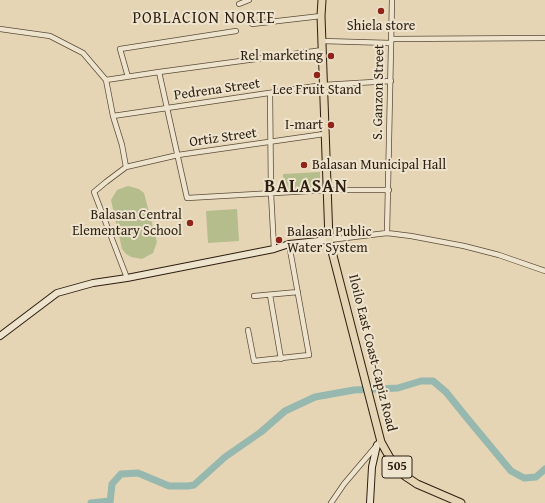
<!DOCTYPE html>
<html>
<head>
<meta charset="utf-8">
<style>
  body { margin:0 }
  canvas { display:block; background:#e5d5b4 }
</style>
</head>
<body>
<canvas width="545" height="503"></canvas>
<script>
const g = document.querySelector('canvas').getContext('2d');
g.lineJoin = 'round';
function fillPath(path, color) { g.fillStyle = color; g.fill(path, 'evenodd'); }
const shape = rows => new Path2D(rows.map(r => 'M' + r).join(''));
function trace(path, color, width, dash) { g.strokeStyle = color; g.lineWidth = width; g.lineCap = dash ? 'butt' : 'round'; g.setLineDash(dash || []); g.stroke(path); }
function write(font, color, halo, rows, align = 'center') {
  g.font = font + ' "Gentium Book Plus",serif'; g.lineWidth = 4; g.setLineDash([]); g.textBaseline = 'middle'; g.strokeStyle = halo; g.fillStyle = color; for (const [text, x, y, turn = 0] of rows) {
    g.save(); g.translate(x, y); g.rotate((+turn || 0) * Math.PI / 180); g.textAlign = isNaN(turn) ? turn : align; if (halo) g.strokeText(text, 0, 0); g.fillText(text, 0, 0); g.restore();
  }
}
fillPath(shape([
  [320,172,320,188,283,189,283,174],
  [128,186,139,189,144,193,157,242,153,253,142,259,131,257,126,254,122,249,111,200,117,190],
  [237,209,239,241,208,243,206,211]
]), '#b5bd8d');
trace(shape([
  [91,503,109,501],
  [110,503,112,484,121,474,138,473,169,486,188,486,194,485,225,457,261,432,285,411,315,397,354,390,398,388,421,381,433,381,446,392,467,418,511,471,524,478,536,477,545,469]
]), '#96b8af', 7);
const street = shape([
  [239,4,249,0],
  [252,24,321,16],
  [0,29,50,36,83,53,106,80,113,116,122,145,126,167],
  [392,39,545,38],
  [322,41,391,43],
  [159,72,187,198,327,190,389,190],
  [128,77,120,49,236,31],
  [106,80,159,72,323,50],
  [270,93,271,193,274,249],
  [113,116,323,85,391,81],
  [387,233,392,0],
  [329,240,387,233,411,236,464,246,499,255,545,271],
  [127,278,94,192,106,182,126,167,178,155,324,134],
  [270,295,281,359],
  [254,296,298,292],
  [248,330,254,361,309,355,289,244],
  [331,503,344,484,377,445]
]);
const secondary = shape([
  [0,336,57,293,93,283,127,278,274,249,289,244,329,240],
  [370,503,372,467,377,445,381,442]
]);
const primary = shape([
  [322,0,321,16,329,240,381,442,386,451,394,465,405,476,417,484,461,503]
]);
trace(street, '#5b4c39', 6);
trace(secondary, '#2d1e10', 8);
trace(primary, '#2d1e10', 9);
trace(street, '#eee4ce', 4.5);
trace(secondary, '#eee4ce', 6);
trace(primary, '#e5d5b4', 7);
for (const [x, y, r, color] of [
  [381,11,4,"#8f2418"],
  [331,56,4,"#8f2418"],
  [317,75,4,"#8f2418"],
  [331,125,4,"#8f2418"],
  [304,165,4,"#8f2418"],
  [190,223,4,"#8f2418"],
  [279,240,4,"#8f2418"]
]) { const dot = new Path2D(); dot.arc(x, y, r, 0, 2 * Math.PI); g.fillStyle = color; g.fill(dot); trace(dot, '#eee4ce', 1.5); }
for (const [x, y, w] of [
  [397,467,30]
]) { const box = new Path2D(); box.roundRect(x - w / 2, y - 11, w, 22, 3); g.fillStyle = '#eee4ce'; g.fill(box); trace(box, '#2d1e10', 1); }
write('bold 13px', '#2d1e10', null, [
  ["505",397,467]
]);
write('14px', '#2d1e10', '#eee4ce', [
  ["Shiela store",381,26,"center"],
  ["Rel marketing",323,56],
  ["Lee Fruit Stand",317,90,"center"],
  ["I-mart",323,125],
  ["Balasan Municipal Hall",312,165,"left"],
  ["Balasan Central",182,215],
  ["Elementary School",182,231],
  ["Balasan Public",287,232,"left"],
  ["Water System",287,248,"left"]
], 'right');
write('14px', '#2d1e10', '#eee4ce', [
  ["Pedrena Street",217,90,-8],
  ["S. Ganzon Street",379,92,-89],
  ["Ortiz Street",223,138,-8],
  ["Iloilo East Coast-Capiz Road",372,353,76]
]);
g.letterSpacing = '1px';
write('16px', '#2d1e10', '#eee4ce', [
  ["POBLACION NORTE",204,19]
]);
g.letterSpacing = '0px';
g.letterSpacing = '1px';
write('bold 18px', '#2d1e10', '#eee4ce', [
  ["BALASAN",306,187]
]);
g.letterSpacing = '0px';
</script>
</body>
</html>
